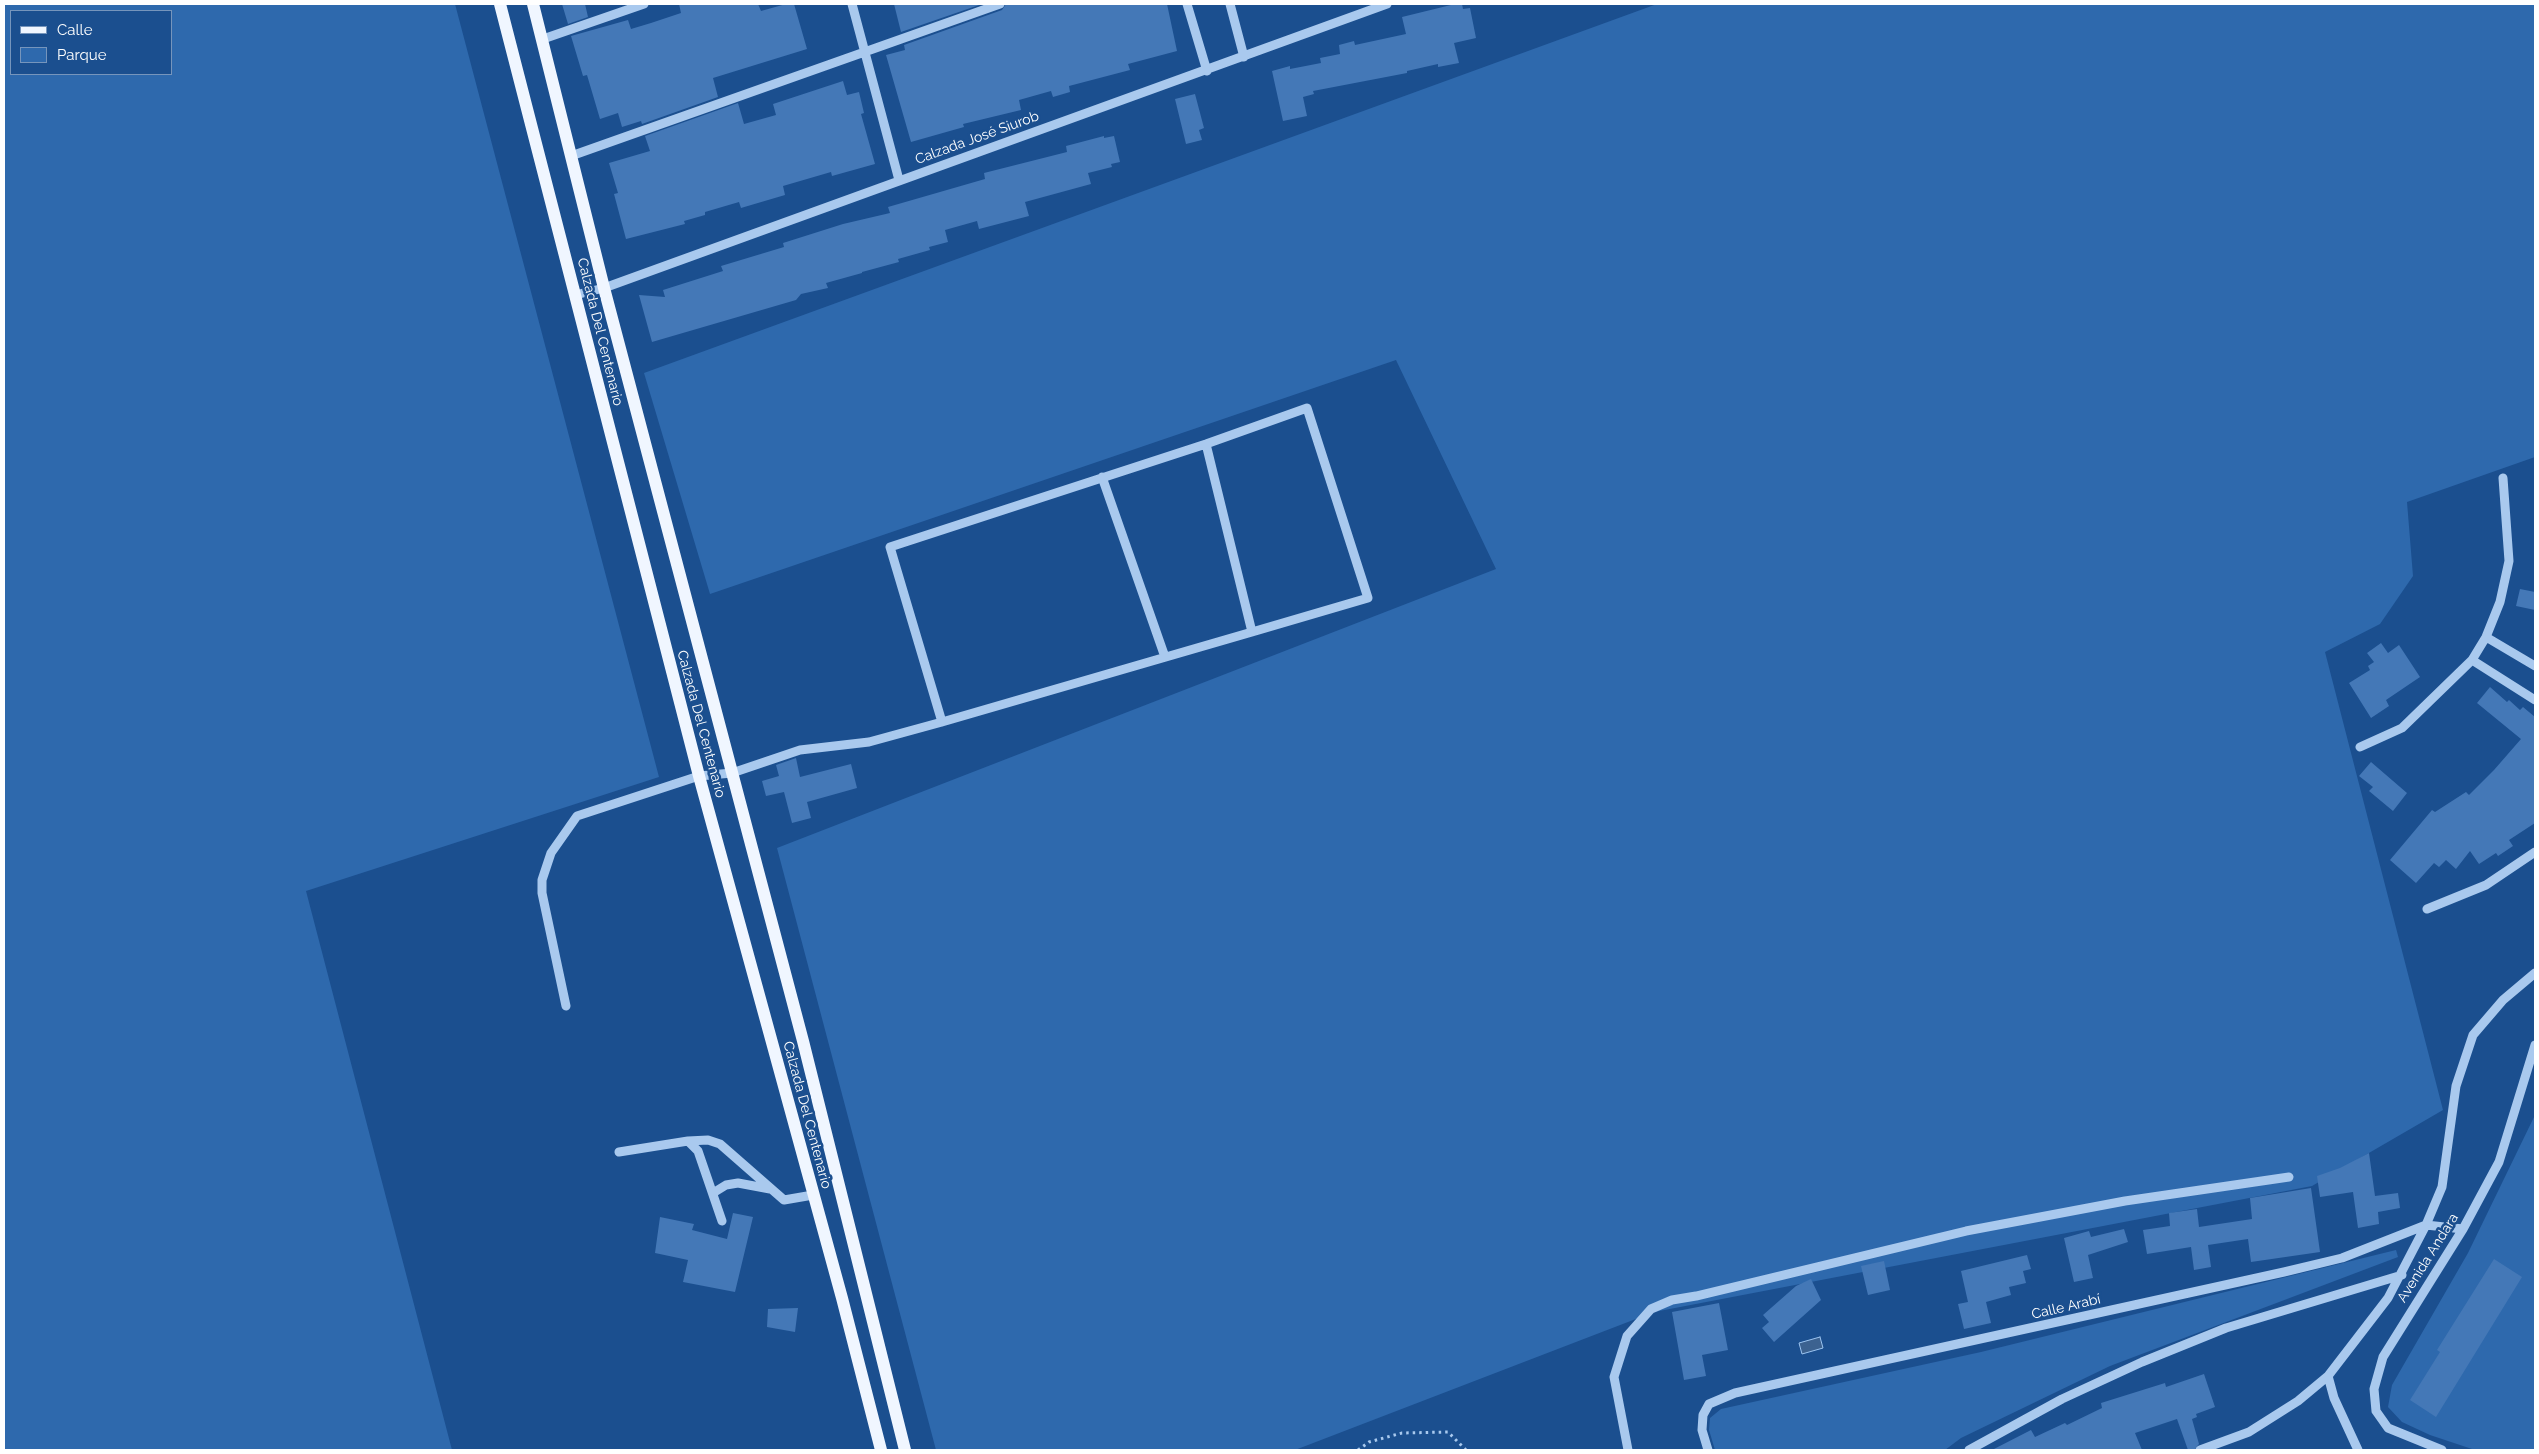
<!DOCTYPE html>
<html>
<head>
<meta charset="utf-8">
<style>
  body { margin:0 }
  #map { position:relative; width:2539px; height:1454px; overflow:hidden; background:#1b4f8f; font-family:Raleway,sans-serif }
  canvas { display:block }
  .frame { position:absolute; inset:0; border:5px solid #fff; pointer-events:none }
  .legend { position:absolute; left:10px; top:10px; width:162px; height:65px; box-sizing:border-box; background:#1b4f8f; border:1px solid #7695bc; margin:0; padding:6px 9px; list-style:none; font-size:15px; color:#fff }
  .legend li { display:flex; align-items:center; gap:10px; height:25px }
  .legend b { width:25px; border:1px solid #7695bc }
</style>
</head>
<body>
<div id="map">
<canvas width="2539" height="1454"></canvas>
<div class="frame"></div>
<ul class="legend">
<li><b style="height:6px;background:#f0f6ff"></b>Calle</li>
<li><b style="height:14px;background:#2e69ad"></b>Parque</li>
</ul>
</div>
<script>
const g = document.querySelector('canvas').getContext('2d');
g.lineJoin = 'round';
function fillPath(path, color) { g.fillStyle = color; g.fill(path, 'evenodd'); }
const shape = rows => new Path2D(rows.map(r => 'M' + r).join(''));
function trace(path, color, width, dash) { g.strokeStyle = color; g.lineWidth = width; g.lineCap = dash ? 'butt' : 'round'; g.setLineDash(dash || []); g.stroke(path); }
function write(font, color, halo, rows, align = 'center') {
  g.font = font + ' Raleway,sans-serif'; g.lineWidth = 5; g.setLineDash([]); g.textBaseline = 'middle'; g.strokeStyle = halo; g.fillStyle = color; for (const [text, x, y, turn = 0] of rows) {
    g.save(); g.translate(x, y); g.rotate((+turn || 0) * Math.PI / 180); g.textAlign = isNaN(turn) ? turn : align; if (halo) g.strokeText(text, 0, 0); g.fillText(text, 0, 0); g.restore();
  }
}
fillPath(shape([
  [4,4,455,4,659,777,306,891,452,1450,4,1450],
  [11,11,171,11,171,74,11,74],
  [1657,4,2535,4,2535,457,2407,502,2413,576,2380,624,2325,652,2443,1110,2312,1186,1654,1312,1295,1450,936,1450,777,848,1496,569,1396,360,710,594,644,373],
  [2535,1115,2535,1450,2475,1450,2430,1435,2402,1422,2388,1407,2392,1385,2468,1253],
  [2396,1250,2398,1257,2110,1366,1961,1438,1945,1450,1715,1450,1709,1430,1710,1418,1721,1409,1981,1352]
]), '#2e69ad');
const water = shape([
  [1820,1337,1823,1348,1802,1354,1799,1343,1820,1337]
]);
fillPath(water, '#3c6290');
trace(water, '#9cc4f0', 1);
fillPath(shape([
  [562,4,585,4,588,17,568,24],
  [679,4,758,4,761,11,786,4,794,4,807,49,713,78,718,97,642,124,641,121,622,127,618,113,600,119,587,75,583,76,571,36,628,20,631,29,651,23,681,13],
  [894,4,982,4,901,32],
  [1006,4,1167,4,1177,51,1128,64,1130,70,1069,86,1070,92,1053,97,1051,91,1019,100,1021,110,963,124,964,127,911,142,886,55,905,50,904,45,1002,10],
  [1455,4,1462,4,1463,9,1470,8,1476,38,1454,43,1459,63,1438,67,1438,64,1407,71,1407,73,1313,91,1314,94,1303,97,1307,116,1283,121,1272,71,1290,66,1290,69,1321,63,1320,58,1340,54,1339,45,1354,41,1355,45,1406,34,1402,17],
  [843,81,847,95,859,92,864,113,861,114,875,164,832,176,831,172,783,186,785,195,741,208,739,202,705,212,705,215,684,221,685,224,626,239,614,194,618,193,609,163,650,151,645,136,738,103,744,124,776,115,773,104],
  [1195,94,1204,128,1199,130,1202,140,1186,144,1175,99],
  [1104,136,1104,138,1114,136,1120,162,1111,164,1112,167,1088,173,1091,184,1025,202,1029,216,979,229,977,221,945,230,948,242,929,247,930,250,898,259,899,262,862,272,862,273,826,283,828,288,801,294,796,300,652,342,639,295,665,297,663,290,723,271,721,266,784,247,783,243,843,224,890,213,888,207,985,179,984,173,1067,152,1066,146],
  [2520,589,2535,592,2535,610,2516,606],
  [2381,643,2388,653,2399,645,2420,677,2386,700,2389,706,2371,718,2349,683,2370,670,2368,666,2374,662,2367,653],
  [2490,687,2507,702,2509,700,2520,710,2523,707,2535,717,2535,823,2509,840,2513,846,2498,856,2496,853,2479,864,2470,851,2456,869,2446,860,2439,867,2434,863,2416,883,2390,860,2432,810,2435,812,2466,792,2469,795,2494,770,2521,739,2477,703],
  [796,758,800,777,851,764,857,788,807,802,811,818,792,823,784,792,766,796,762,781,779,776,776,765],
  [2371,762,2407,793,2393,811,2369,791,2373,787,2359,776],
  [2369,1153,2375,1196,2398,1193,2400,1208,2378,1212,2379,1224,2358,1228,2353,1192,2320,1197,2317,1176,2340,1168],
  [2311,1188,2320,1252,2251,1262,2248,1239,2208,1245,2211,1267,2194,1270,2191,1247,2147,1254,2143,1230,2170,1226,2169,1213,2197,1209,2199,1227,2252,1219,2250,1198],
  [733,1213,753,1217,735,1292,683,1282,688,1260,655,1253,660,1217,694,1224,692,1230,727,1239],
  [2124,1229,2128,1242,2088,1255,2093,1278,2074,1282,2064,1238,2089,1231,2091,1237],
  [2027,1255,2031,1269,2023,1271,2026,1283,2009,1287,2011,1295,1986,1302,1991,1323,1964,1329,1958,1304,1968,1302,1961,1271],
  [2494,1259,2522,1277,2436,1417,2410,1400,2440,1352,2437,1350],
  [1884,1261,1890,1290,1868,1295,1861,1266],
  [1811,1279,1821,1300,1774,1342,1762,1328,1769,1322,1763,1315,1796,1286],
  [1719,1303,1728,1350,1702,1355,1706,1376,1684,1380,1672,1312],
  [798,1308,795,1332,767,1327,768,1309],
  [2204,1374,2215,1407,2196,1414,2197,1417,2192,1419,2199,1444,2194,1450,2188,1450,2177,1419,2135,1433,2142,1450,1992,1450,2031,1430,2035,1437,2065,1423,2067,1425,2102,1408,2101,1403,2165,1383,2166,1387]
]), '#4478b7');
trace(shape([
  [1358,1450,1369,1442,1402,1433,1448,1432,1466,1450]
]), '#a9c9ee', 3, [2.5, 4]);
trace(shape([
  [852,4,899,180],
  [1187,4,1207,71],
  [1230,4,1244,57],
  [543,39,644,4],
  [571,156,1000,4],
  [575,295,604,288,1387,4],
  [1206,444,1252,632],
  [1102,477,1165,657],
  [2486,637,2535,666],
  [2472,660,2535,700],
  [2360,747,2402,728,2472,660,2486,637,2500,602,2509,561,2503,478],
  [2427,909,2486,885,2535,852],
  [566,1006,542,893,542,880,551,853,577,816,699,776,732,773,800,750,869,742,942,722,1252,632,1368,598,1307,408,1206,444,890,547,942,722],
  [688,1141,708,1140,720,1144,784,1200,813,1195],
  [619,1152,688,1141,698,1151,722,1221],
  [713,1193,726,1185,738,1183,770,1189],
  [2328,1376,2334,1398,2358,1450],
  [1628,1450,1614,1377,1627,1336,1651,1309,1672,1300,1696,1296,1966,1231,2125,1201,2289,1177],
  [1708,1450,1702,1430,1703,1415,1709,1404,1735,1393,2284,1272,2342,1258,2426,1225,2463,1229],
  [1969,1450,2062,1399,2142,1362,2226,1328,2402,1275],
  [2200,1450,2249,1432,2298,1401,2328,1376,2388,1298,2426,1225,2442,1187,2456,1086,2473,1035,2503,1000,2535,973],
  [2442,1450,2388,1428,2376,1411,2374,1389,2383,1357,2463,1229,2499,1162,2535,1045]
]), '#a9c9ee', 9);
trace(shape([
  [500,4,699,776,842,1298,881,1450],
  [533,4,604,288,803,1041,905,1450]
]), '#f0f6ff', 12);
write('14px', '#fff', '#1b4f8f', [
  ["Calzada José Siurob",977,138,-20],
  ["Calzada Del Centenario",600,332,76],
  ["Calzada Del Centenario",701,724,75],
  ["Calzada Del Centenario",807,1115,75],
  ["Avenida Andara",2428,1258,-58],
  ["Calle Arabí",2066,1307,-13]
]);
</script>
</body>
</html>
